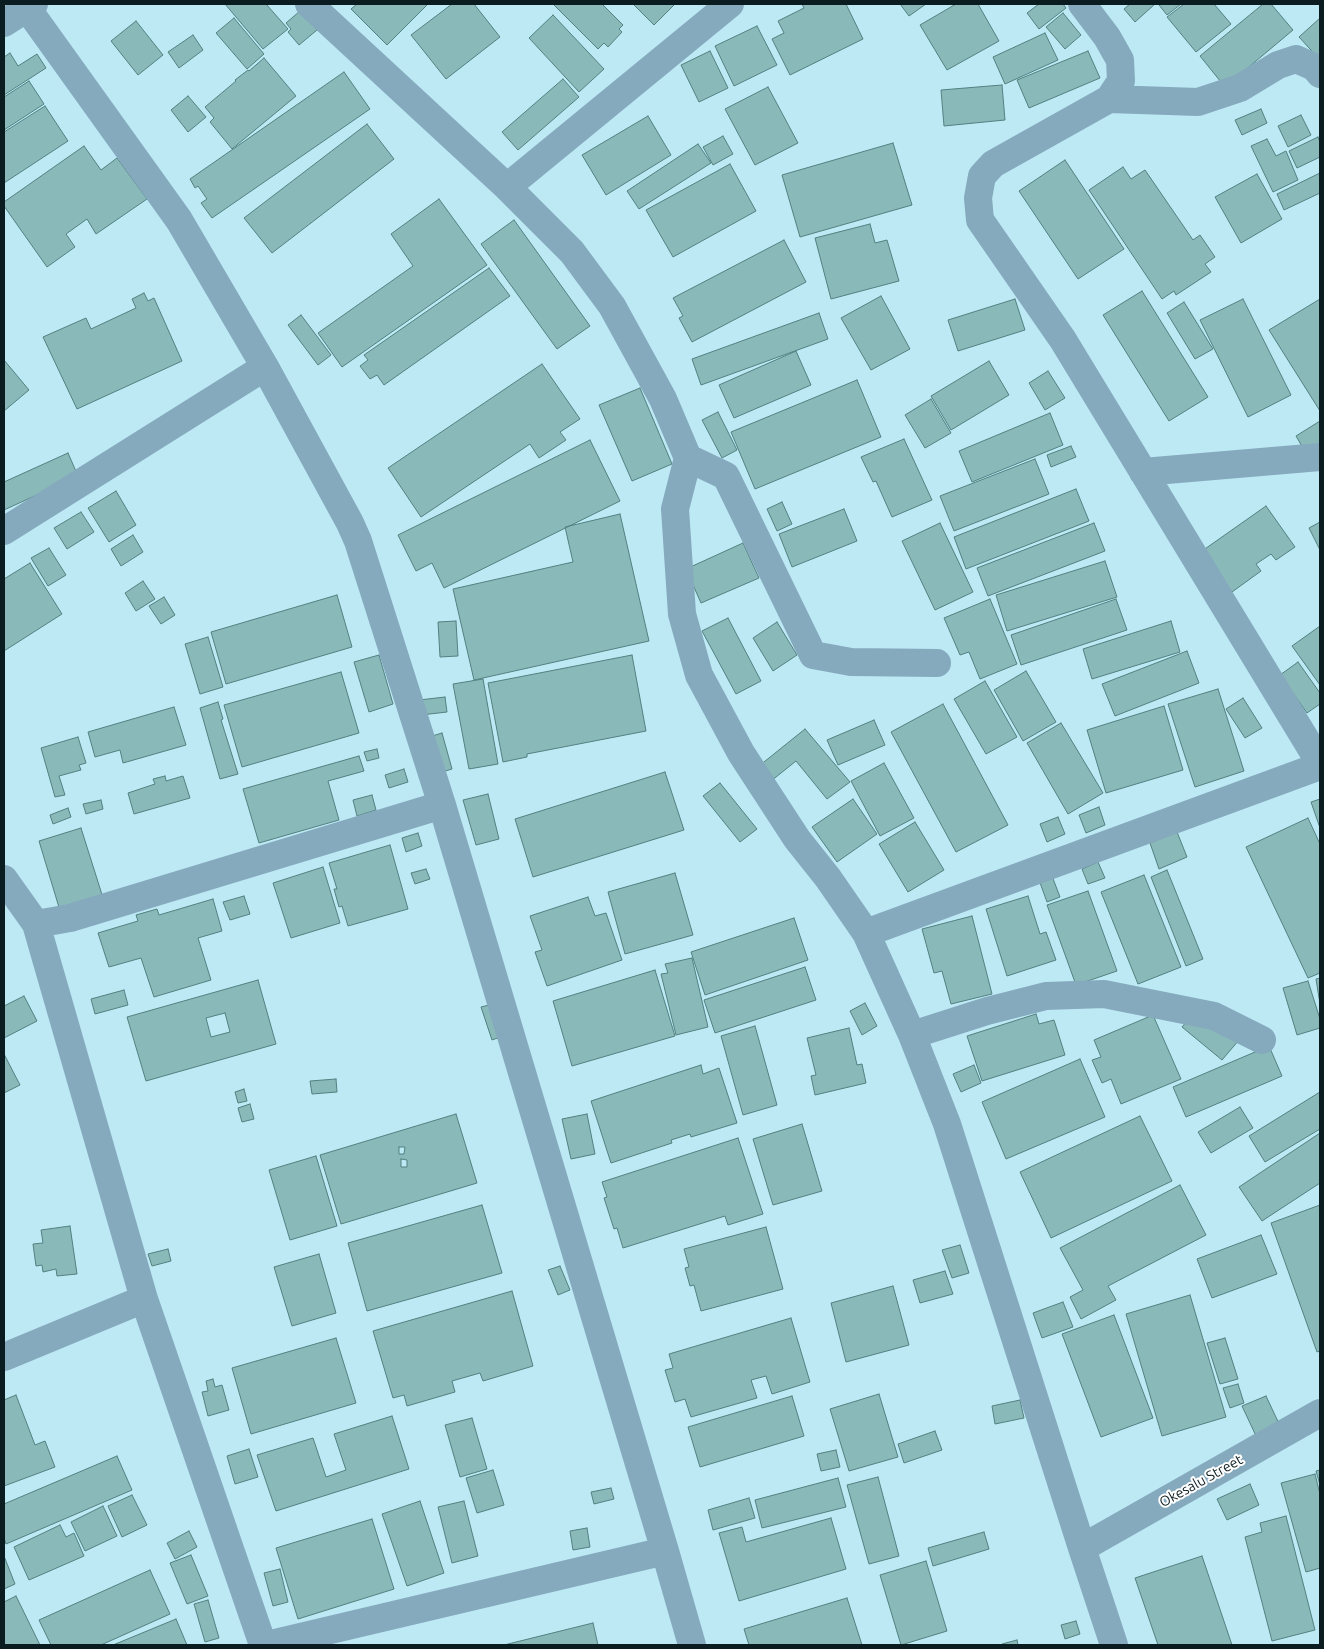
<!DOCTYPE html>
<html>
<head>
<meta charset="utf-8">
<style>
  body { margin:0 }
  #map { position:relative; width:1324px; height:1649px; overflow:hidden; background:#bce9f4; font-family:Ubuntu,sans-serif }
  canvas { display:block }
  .frame { position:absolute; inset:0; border:5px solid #0a1c20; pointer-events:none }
</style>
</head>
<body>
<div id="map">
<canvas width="1324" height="1649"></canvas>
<div class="frame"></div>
</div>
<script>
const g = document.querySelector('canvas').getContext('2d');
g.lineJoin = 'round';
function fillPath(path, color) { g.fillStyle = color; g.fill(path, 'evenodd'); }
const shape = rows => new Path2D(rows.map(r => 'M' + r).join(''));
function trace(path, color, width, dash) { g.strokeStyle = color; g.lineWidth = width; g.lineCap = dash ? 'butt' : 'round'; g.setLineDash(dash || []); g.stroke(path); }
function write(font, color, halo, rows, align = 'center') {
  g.font = font + ' Ubuntu,sans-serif'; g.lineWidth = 4; g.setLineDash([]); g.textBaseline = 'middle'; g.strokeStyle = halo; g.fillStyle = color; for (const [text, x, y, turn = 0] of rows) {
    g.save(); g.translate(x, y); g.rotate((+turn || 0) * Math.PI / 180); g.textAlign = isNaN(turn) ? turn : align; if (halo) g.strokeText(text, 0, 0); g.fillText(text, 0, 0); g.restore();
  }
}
const building = shape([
  [225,4,266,4,288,29,263,49,225,4],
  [357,4,428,4,387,45,351,9,357,4],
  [452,4,474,4,500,37,446,79,411,35,452,4],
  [553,4,602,4,623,25,619,29,622,32,608,47,604,43,598,49,553,4],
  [633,4,675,4,654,25,633,4],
  [802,4,846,4,863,39,790,75,772,39,784,33,778,21,804,8,802,4],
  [900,4,926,4,909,16,900,4],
  [956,4,978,4,999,41,947,70,920,25,956,4],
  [1039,4,1063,4,1066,8,1039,29,1027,13,1039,4],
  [1130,4,1155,4,1135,22,1124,9,1130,4],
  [1160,4,1181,4,1167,15,1159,5,1160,4],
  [1184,4,1214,4,1231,24,1196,52,1167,17,1184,4],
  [1263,4,1271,4,1293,30,1225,87,1200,56,1263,4],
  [300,11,317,30,299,45,288,32,291,29,286,23,300,11],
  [1063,13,1081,35,1065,49,1046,27,1063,13],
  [553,15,604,69,579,92,529,38,553,15],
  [234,18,264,54,247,69,216,33,234,18],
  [1320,18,1320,60,1299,37,1320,18],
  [136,21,163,55,138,75,111,41,136,21],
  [757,26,777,65,734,86,715,46,757,26],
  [1045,33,1058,60,1005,84,993,57,1045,33],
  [193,35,203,50,179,68,168,52,193,35],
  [710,51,728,88,699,102,681,65,710,51],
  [1088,51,1100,78,1029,108,1017,80,1088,51],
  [10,53,18,66,37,54,46,68,4,95,4,57,10,53],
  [264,58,296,96,232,149,210,122,214,118,205,107,236,81,235,80,248,70,249,71,264,58],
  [344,72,370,109,212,218,201,203,207,199,198,186,195,188,190,179,344,72],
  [563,79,579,97,518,150,502,132,563,79],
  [29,81,44,104,4,130,4,97,29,81],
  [1002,85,1005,120,944,126,941,90,1002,85],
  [768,87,798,143,755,165,725,109,768,87],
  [188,96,206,117,188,132,171,110,188,96],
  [45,106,68,141,4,183,4,132,45,106],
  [1261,109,1267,123,1242,135,1235,120,1261,109],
  [1301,115,1311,135,1288,147,1278,126,1301,115],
  [648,116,671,155,606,195,582,155,648,116],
  [367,124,394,159,272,253,244,218,367,124],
  [723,136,733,154,713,165,703,147,723,136],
  [1318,137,1320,142,1320,157,1297,168,1289,151,1318,137],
  [1267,139,1276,156,1286,151,1298,180,1273,192,1251,146,1267,139],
  [893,143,912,205,800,237,782,175,893,143],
  [698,144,711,163,639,209,627,191,698,144],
  [84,146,101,170,117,158,147,199,96,234,87,219,66,234,75,247,47,267,4,206,4,202,84,146],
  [1065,160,1124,249,1078,279,1019,191,1065,160],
  [730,164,756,211,673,257,646,210,730,164],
  [1123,167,1131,179,1145,170,1193,240,1200,235,1215,257,1205,264,1211,272,1176,295,1174,291,1162,299,1089,190,1123,167],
  [1320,173,1320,193,1284,210,1277,194,1320,173],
  [1257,174,1282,219,1241,243,1215,197,1257,174],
  [439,199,487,265,342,367,318,333,413,266,391,234,439,199],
  [514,220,590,326,557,349,481,244,514,220],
  [870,224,875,243,887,240,899,281,831,299,815,238,870,224],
  [784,240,806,282,692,342,679,318,683,316,673,298,784,240],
  [489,268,510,296,384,385,377,375,370,379,360,366,368,360,364,355,489,268],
  [1142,291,1208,397,1169,421,1103,315,1142,291],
  [144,293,148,301,154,298,182,361,77,409,43,337,86,318,91,329,136,308,132,299,144,293],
  [881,296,910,349,871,370,841,318,881,296],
  [1015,299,1025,330,958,351,948,320,1015,299],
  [1243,299,1291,395,1248,417,1200,320,1243,299],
  [1320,299,1320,411,1269,330,1320,299],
  [1184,302,1213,349,1195,359,1167,313,1184,302],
  [819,313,828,339,701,385,692,359,819,313],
  [301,315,331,355,318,365,288,325,301,315],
  [796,351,811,385,734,418,719,385,796,351],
  [4,360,29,390,4,411,4,360],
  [989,361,1009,395,951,430,931,396,989,361],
  [542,364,580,419,560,432,566,440,539,458,530,444,421,517,388,468,542,364],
  [1048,371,1065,398,1045,410,1029,383,1048,371],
  [857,380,881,437,755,489,731,432,857,380],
  [640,388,672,464,632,481,599,405,640,388],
  [931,399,951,433,925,448,905,415,931,399],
  [718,412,737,450,722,458,702,420,718,412],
  [1050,413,1063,445,972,482,959,451,1050,413],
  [1320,421,1320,447,1307,455,1296,436,1320,421],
  [904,439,932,500,892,517,876,481,873,482,861,457,904,439],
  [590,440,620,501,444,588,432,563,416,571,398,535,590,440],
  [1071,446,1076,457,1051,467,1047,455,1071,446],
  [68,453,78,476,4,510,4,482,68,453],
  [1035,459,1049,494,954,531,940,496,1035,459],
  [1076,489,1089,521,966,569,954,537,1076,489],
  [116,491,136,525,109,542,88,508,116,491],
  [782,502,792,524,777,531,767,509,782,502],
  [1266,506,1295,547,1276,560,1271,554,1256,564,1261,571,1232,592,1202,551,1266,506],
  [844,509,857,541,792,567,779,534,844,509],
  [81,512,94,532,67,549,54,528,81,512],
  [620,514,649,641,474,680,453,589,573,562,565,527,620,514],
  [1320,522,1320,550,1309,528,1320,522],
  [940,523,973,592,935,610,902,541,940,523],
  [1094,523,1105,551,988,596,977,568,1094,523],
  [133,535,143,552,121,566,111,549,133,535],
  [743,543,759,578,701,603,686,569,743,543],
  [49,548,66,575,48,586,31,558,49,548],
  [1105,561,1117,597,1007,631,996,595,1105,561],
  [30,563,62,614,4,651,4,579,30,563],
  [143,581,155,599,136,611,125,593,143,581],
  [337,595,352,647,226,684,211,632,337,595],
  [164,597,175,615,161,624,149,606,164,597],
  [990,599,1017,664,980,679,969,652,960,655,944,618,990,599],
  [1116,599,1127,630,1021,665,1011,635,1116,599],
  [728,618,761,681,736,694,702,631,728,618],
  [456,621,458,656,440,657,438,622,456,621],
  [1171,621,1180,652,1092,679,1083,649,1171,621],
  [777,622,797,655,773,671,753,638,777,622],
  [1320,626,1320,685,1292,646,1320,626],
  [208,637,223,687,200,694,185,644,208,637],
  [1187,651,1199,683,1115,716,1102,684,1187,651],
  [379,655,393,704,369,712,354,662,379,655],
  [632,655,646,731,527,754,527,757,503,762,488,683,632,655],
  [1298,662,1320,693,1320,704,1307,713,1280,675,1298,662],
  [1026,671,1056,722,1023,741,994,690,1026,671],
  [341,672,359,733,242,767,224,705,341,672],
  [483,679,498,764,469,769,453,684,483,679],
  [985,681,1017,737,986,754,954,699,985,681],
  [1218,689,1244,771,1195,787,1168,704,1218,689],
  [445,697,447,712,421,715,419,700,445,697],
  [1243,698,1262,728,1245,738,1226,709,1243,698],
  [218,702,223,719,221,720,238,774,220,779,200,708,218,702],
  [943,704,1008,825,956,852,891,732,943,704],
  [1164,706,1183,770,1106,793,1087,730,1164,706],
  [174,707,186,745,123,763,120,750,95,757,88,732,174,707],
  [874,720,885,745,838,765,827,740,874,720],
  [1061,723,1103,793,1068,814,1027,743,1061,723],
  [805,729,850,782,827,799,796,761,771,781,759,766,805,729],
  [442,733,452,769,442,772,429,737,442,733],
  [78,737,86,763,79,765,81,770,59,776,65,795,55,797,41,748,78,737],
  [377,749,379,758,367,761,364,752,377,749],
  [359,756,364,771,328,781,339,820,259,843,243,789,359,756],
  [884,763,914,818,880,836,851,781,884,763],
  [404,769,408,782,389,788,385,775,404,769],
  [665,772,684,830,533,877,515,819,665,772],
  [165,776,166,781,183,776,190,798,134,814,128,793,155,784,153,779,165,776],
  [720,783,757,829,740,842,703,796,720,783],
  [488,794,499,839,476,845,463,800,488,794],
  [372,795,376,810,357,816,353,800,372,795],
  [853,799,877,834,837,862,812,827,853,799],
  [1320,799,1320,828,1311,802,1320,799],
  [101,800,103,809,86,814,83,804,101,800],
  [1099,807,1105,825,1086,833,1079,815,1099,807],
  [68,808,71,817,53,824,50,815,68,808],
  [1058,817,1065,834,1047,842,1040,824,1058,817],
  [1308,818,1320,844,1320,973,1308,978,1246,847,1308,818],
  [915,822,944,870,908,892,879,844,915,822],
  [81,828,104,901,61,914,39,841,81,828],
  [1177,832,1187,857,1159,869,1150,843,1177,832],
  [418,833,422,846,406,852,402,838,418,833],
  [390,845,408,909,348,926,342,906,339,907,334,889,337,889,329,863,390,845],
  [1098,862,1105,878,1088,884,1082,869,1098,862],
  [323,867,340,923,291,938,273,883,323,867],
  [426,869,430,879,415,884,411,873,426,869],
  [1167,870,1203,959,1186,966,1151,877,1167,870],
  [675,873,693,935,625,954,608,892,675,873],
  [1144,875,1181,967,1138,984,1101,892,1144,875],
  [1052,876,1060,897,1047,902,1039,880,1052,876],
  [1088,891,1117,971,1076,985,1047,905,1088,891],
  [244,896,250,914,230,920,223,902,244,896],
  [1028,896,1040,934,1046,932,1056,960,1007,976,986,909,1028,896],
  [588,897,595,916,606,913,622,960,547,986,535,952,542,950,530,916,588,897],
  [213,899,222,931,198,938,211,980,154,997,141,958,109,967,98,933,138,921,136,915,157,909,159,915,213,899],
  [972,916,992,994,951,1004,942,971,934,973,922,929,972,916],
  [794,918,808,960,705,995,691,952,794,918],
  [692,958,708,1027,676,1035,661,974,668,973,665,964,692,958],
  [805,967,816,1000,715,1033,704,1000,805,967],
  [655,970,675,1036,572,1066,553,1001,655,970],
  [1320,978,1320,1004,1316,979,1320,978],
  [258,980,276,1044,146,1081,127,1017,258,980],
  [225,1013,230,1032,211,1037,206,1018,225,1013],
  [1308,981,1320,1019,1320,1028,1297,1035,1283,988,1308,981],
  [124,990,128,1005,95,1014,91,999,124,990],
  [24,996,37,1021,4,1038,4,1006,24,996],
  [865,1003,877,1026,862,1035,850,1011,865,1003],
  [1202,1003,1245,1033,1222,1060,1182,1027,1202,1003],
  [493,1004,503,1036,492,1040,481,1007,493,1004],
  [1036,1014,1039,1024,1054,1020,1065,1055,982,1081,967,1036,1036,1014],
  [1153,1015,1181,1079,1121,1104,1111,1079,1102,1083,1092,1060,1101,1057,1094,1040,1153,1015],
  [755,1026,777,1105,743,1115,721,1036,755,1026],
  [849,1028,857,1065,862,1064,866,1083,815,1095,811,1076,816,1075,807,1038,849,1028],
  [1269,1046,1282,1076,1186,1117,1173,1087,1269,1046],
  [4,1054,20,1085,4,1093,4,1054],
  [1080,1059,1105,1117,1006,1159,982,1102,1080,1059],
  [701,1065,703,1074,719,1068,737,1123,691,1137,690,1134,671,1140,672,1143,611,1163,591,1101,701,1065],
  [974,1065,981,1083,961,1092,953,1074,974,1065],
  [336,1079,337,1092,312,1094,310,1081,336,1079],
  [244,1089,247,1101,238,1103,235,1092,244,1089],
  [1320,1092,1320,1129,1265,1162,1249,1136,1320,1092],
  [250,1104,254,1119,242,1122,238,1108,250,1104],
  [1240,1107,1253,1128,1211,1153,1198,1132,1240,1107],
  [456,1114,477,1183,341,1224,320,1155,456,1114],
  [399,1147,405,1147,404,1154,399,1154,399,1147],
  [401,1159,407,1160,407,1167,401,1167,401,1159],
  [587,1114,595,1154,571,1159,562,1119,587,1114],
  [1140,1116,1172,1181,1051,1238,1020,1172,1140,1116],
  [802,1124,822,1191,773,1205,753,1139,802,1124],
  [1320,1133,1320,1183,1262,1221,1239,1187,1320,1133],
  [738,1138,763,1214,728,1225,725,1216,623,1248,617,1228,614,1229,604,1198,607,1197,602,1182,738,1138],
  [316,1156,337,1226,290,1240,269,1170,316,1156],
  [1180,1185,1206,1235,1108,1286,1116,1300,1081,1319,1070,1297,1083,1290,1060,1248,1180,1185],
  [482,1205,502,1273,367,1311,348,1243,482,1205],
  [1320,1205,1320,1351,1317,1352,1271,1223,1320,1205],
  [70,1226,77,1274,57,1276,56,1269,43,1272,42,1265,36,1266,33,1244,43,1243,41,1230,70,1226],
  [766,1227,783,1289,701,1311,694,1285,690,1286,685,1268,689,1267,684,1249,766,1227],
  [1261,1235,1277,1274,1212,1298,1197,1259,1261,1235],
  [960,1245,969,1273,952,1278,942,1250,960,1245],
  [168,1249,171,1261,152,1266,148,1254,168,1249],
  [319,1254,336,1313,292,1326,274,1267,319,1254],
  [560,1266,570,1290,558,1295,548,1270,560,1266],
  [945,1271,953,1294,920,1303,913,1280,945,1271],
  [893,1286,909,1345,846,1362,831,1303,893,1286],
  [512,1291,533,1366,483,1381,480,1373,452,1381,455,1392,407,1406,404,1395,393,1398,373,1331,512,1291],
  [1190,1295,1226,1417,1162,1436,1126,1314,1190,1295],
  [1063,1302,1073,1327,1042,1338,1033,1313,1063,1302],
  [1114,1315,1153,1418,1101,1437,1062,1334,1114,1315],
  [791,1318,810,1382,772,1394,766,1376,751,1380,757,1398,691,1417,685,1399,675,1402,665,1370,673,1368,669,1354,791,1318],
  [336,1338,356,1403,251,1434,232,1368,336,1338],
  [1225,1338,1238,1379,1220,1384,1207,1343,1225,1338],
  [213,1379,215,1387,222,1385,229,1410,208,1416,202,1392,208,1391,206,1381,213,1379],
  [1238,1384,1244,1403,1230,1408,1223,1388,1238,1384],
  [879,1394,898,1457,849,1471,830,1409,879,1394],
  [16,1395,35,1445,45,1441,55,1467,4,1486,4,1400,16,1395],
  [792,1396,804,1436,700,1467,688,1427,792,1396],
  [1266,1396,1281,1428,1257,1438,1242,1406,1266,1396],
  [1020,1400,1024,1418,995,1424,992,1406,1020,1400],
  [392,1416,409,1469,276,1511,257,1455,313,1438,326,1477,346,1470,334,1434,392,1416],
  [472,1418,487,1469,460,1477,445,1425,472,1418],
  [935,1431,942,1450,904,1463,898,1444,935,1431],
  [249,1449,258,1477,235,1484,227,1456,249,1449],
  [836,1450,840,1467,821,1471,817,1454,836,1450],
  [117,1456,132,1490,6,1544,4,1538,4,1504,117,1456],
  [493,1470,504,1505,477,1513,466,1478,493,1470],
  [1320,1470,1320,1485,1316,1471,1320,1470],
  [1315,1474,1320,1494,1320,1568,1306,1572,1281,1483,1315,1474],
  [878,1477,899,1556,869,1564,847,1485,878,1477],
  [838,1478,846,1507,762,1528,755,1500,838,1478],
  [1250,1484,1259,1505,1227,1520,1217,1499,1250,1484],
  [611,1488,614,1499,594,1504,591,1492,611,1488],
  [132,1495,147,1525,122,1537,108,1506,132,1495],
  [749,1498,755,1518,713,1530,708,1510,749,1498],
  [420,1501,444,1573,407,1586,382,1514,420,1501],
  [464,1501,478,1556,452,1563,438,1507,464,1501],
  [103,1506,117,1536,85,1551,71,1522,103,1506],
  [1286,1516,1315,1630,1272,1641,1245,1537,1262,1532,1260,1523,1286,1516],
  [831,1518,846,1569,739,1601,719,1533,742,1527,746,1542,831,1518],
  [372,1519,394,1589,298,1619,276,1548,372,1519],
  [60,1525,66,1537,74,1533,84,1556,29,1580,14,1547,60,1525],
  [587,1528,590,1547,573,1550,570,1531,587,1528],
  [189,1531,197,1547,175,1559,167,1543,189,1531],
  [984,1532,989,1549,933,1566,928,1548,984,1532],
  [191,1555,208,1596,187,1604,170,1563,191,1555],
  [4,1556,15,1584,4,1589,4,1556],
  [1202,1556,1232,1645,1158,1645,1135,1578,1202,1556],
  [926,1561,947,1631,901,1645,880,1575,926,1561],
  [280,1569,288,1602,273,1606,264,1573,280,1569],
  [150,1570,170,1614,101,1645,51,1645,39,1620,150,1570],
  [16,1596,40,1645,4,1645,4,1602,16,1596],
  [847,1598,862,1645,749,1645,744,1629,847,1598],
  [208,1600,219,1638,205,1642,194,1604,208,1600],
  [176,1619,187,1645,113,1645,176,1619],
  [1076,1621,1080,1634,1065,1639,1061,1625,1076,1621],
  [593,1623,598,1645,504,1645,593,1623],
  [1017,1640,1018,1645,1002,1645,1002,1644,1017,1640]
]);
fillPath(building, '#8ab9b9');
trace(building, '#538080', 1);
trace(shape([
  [309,4,507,187,572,252,612,306,663,399,688,458,675,509,682,614,699,675,741,753,797,839,828,878,866,933,912,1035,947,1124,1082,1548,1114,1645],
  [1082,4,1107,37,1120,60,1121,81,1109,99,993,164,982,176,978,198,980,220,1063,340,1320,763],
  [27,8,179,220,265,367,350,523,358,541,442,805,665,1551,692,1645],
  [4,23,34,4],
  [1109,99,1198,102,1240,88,1278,65,1296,59,1314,67,1320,74],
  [507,187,730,4],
  [688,458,726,476,813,655,851,662,937,663],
  [1143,472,1320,457],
  [4,531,265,367],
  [4,879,36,924,144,1299,263,1645],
  [36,924,70,918,442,805],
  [866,933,1320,766],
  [912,1035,987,1011,1046,996,1104,994,1214,1016,1262,1040],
  [4,1357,144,1299],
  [1082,1548,1320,1413],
  [267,1645,665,1551]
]), '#85a9bd', 28);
write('14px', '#0a1c20', '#fff', [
  ["Okesalu Street",1201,1481,-29]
]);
</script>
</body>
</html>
